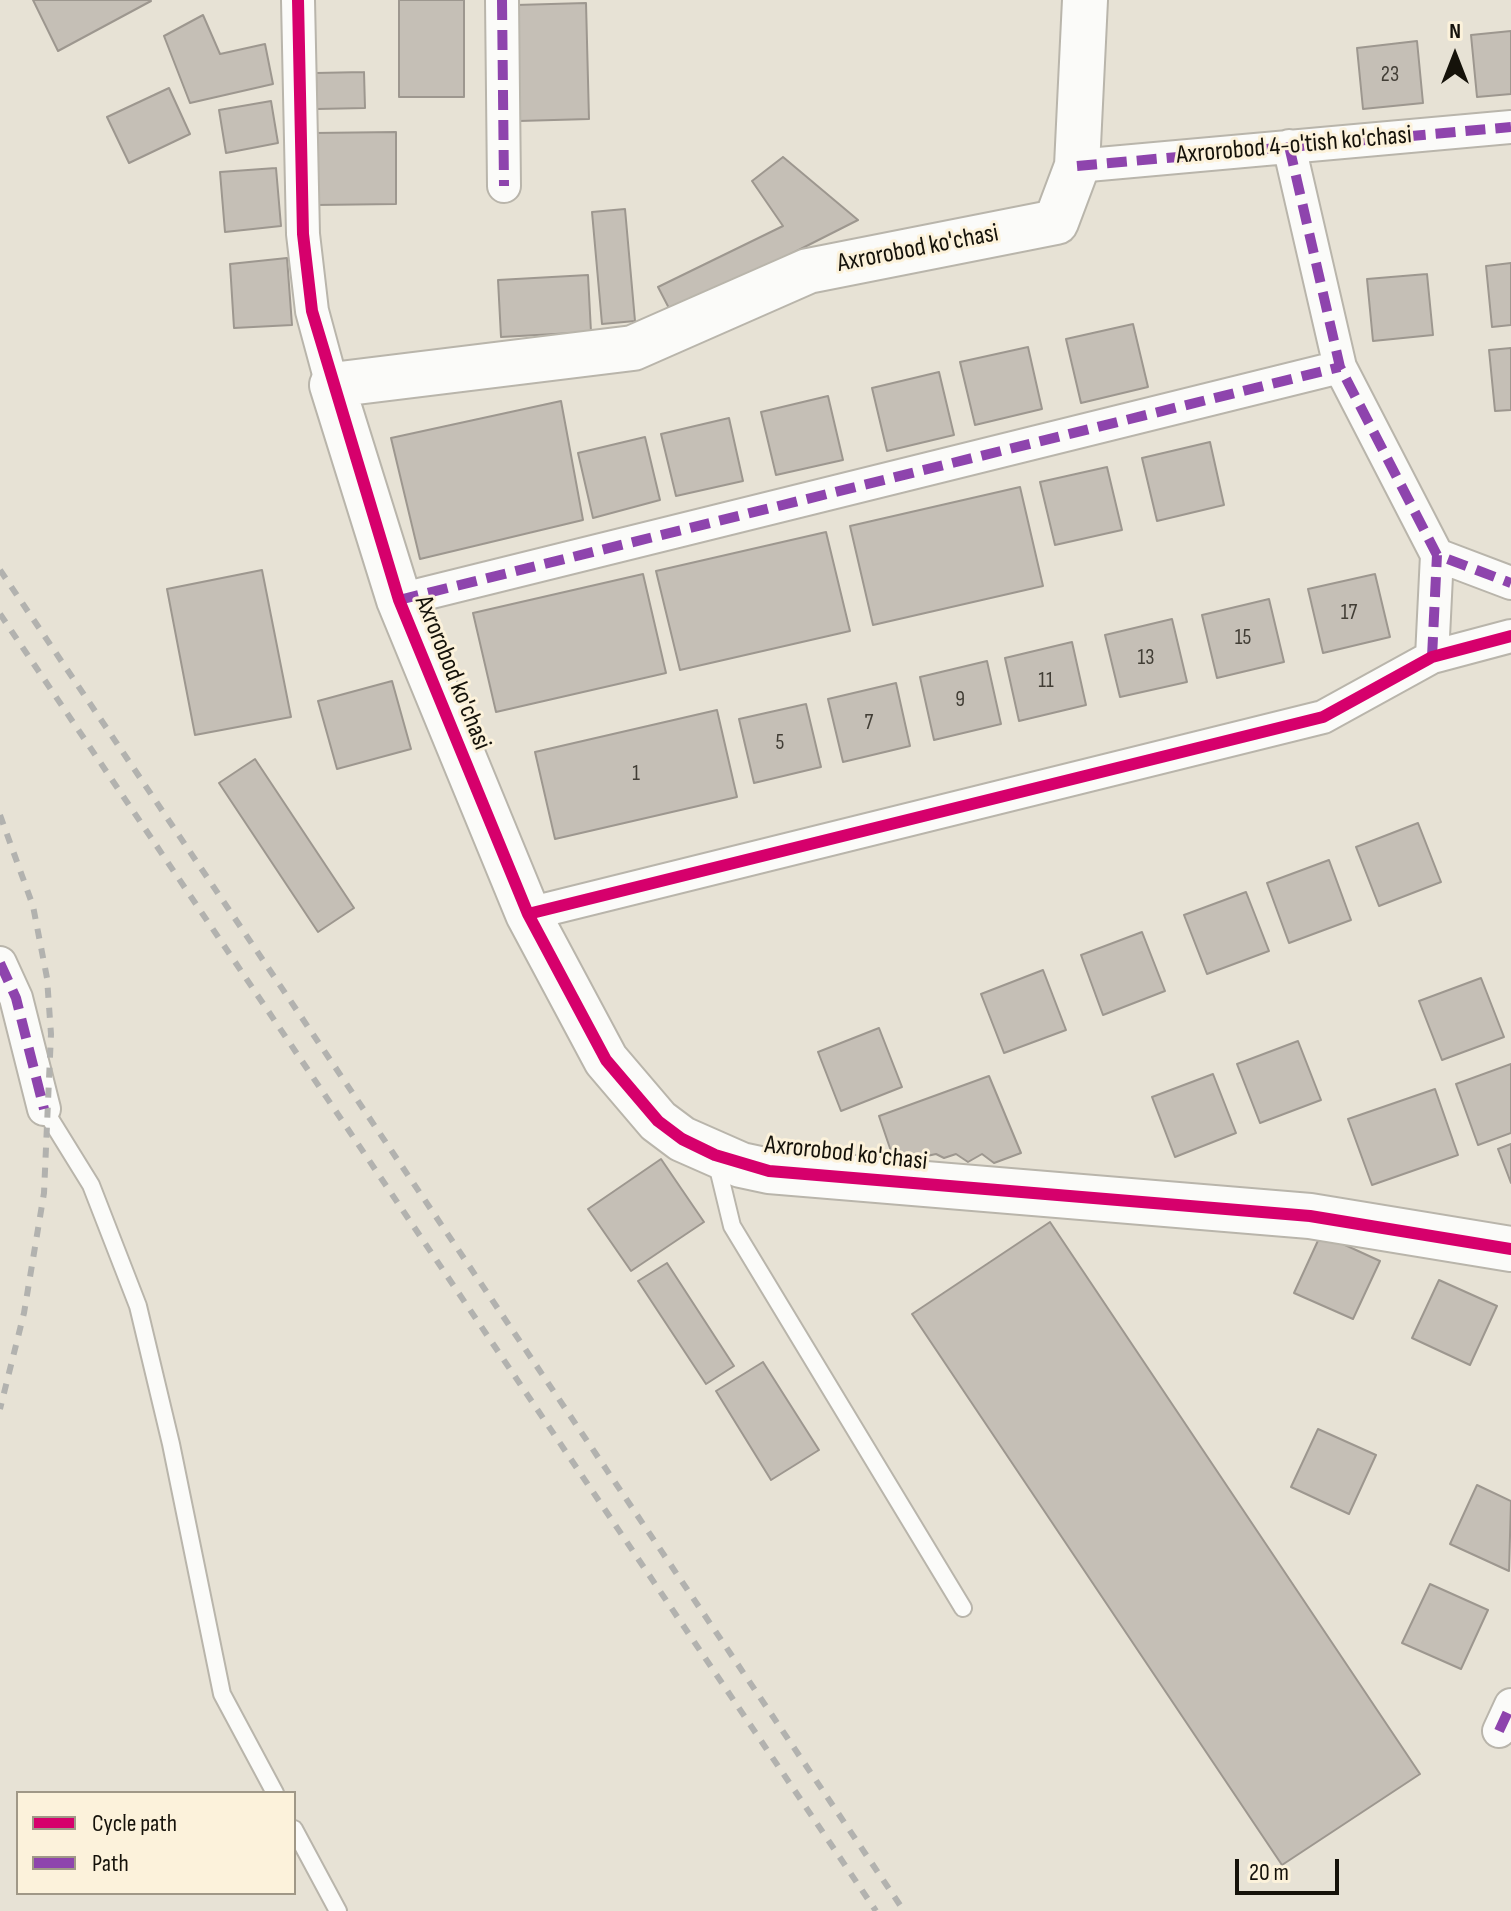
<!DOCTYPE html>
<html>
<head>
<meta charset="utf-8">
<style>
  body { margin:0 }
  #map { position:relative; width:1511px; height:1911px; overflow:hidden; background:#e7e2d5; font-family:"Sofia Sans Condensed",sans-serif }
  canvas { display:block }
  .legend { position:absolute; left:16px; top:1791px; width:280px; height:104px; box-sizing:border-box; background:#fcf2db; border:2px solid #a09887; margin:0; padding:10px 14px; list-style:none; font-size:24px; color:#15120a }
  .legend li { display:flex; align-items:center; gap:16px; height:40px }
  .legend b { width:40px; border:2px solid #a09887 }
  .north { position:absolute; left:1415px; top:16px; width:80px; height:80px; -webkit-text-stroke:6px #fcf2db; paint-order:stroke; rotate:0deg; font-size:22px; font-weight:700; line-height:32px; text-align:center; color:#15120a }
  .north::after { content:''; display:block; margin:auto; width:28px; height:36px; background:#15120a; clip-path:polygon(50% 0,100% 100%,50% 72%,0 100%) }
  .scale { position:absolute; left:1235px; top:1859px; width:104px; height:36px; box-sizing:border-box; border:4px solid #15120a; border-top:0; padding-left:10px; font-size:24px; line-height:28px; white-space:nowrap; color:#15120a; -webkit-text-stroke:6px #fcf2db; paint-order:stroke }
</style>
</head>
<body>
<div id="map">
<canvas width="1511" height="1911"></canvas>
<ul class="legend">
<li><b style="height:10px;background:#d6006c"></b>Cycle path</li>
<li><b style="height:10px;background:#8e44ad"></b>Path</li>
</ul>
<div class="north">N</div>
<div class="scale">20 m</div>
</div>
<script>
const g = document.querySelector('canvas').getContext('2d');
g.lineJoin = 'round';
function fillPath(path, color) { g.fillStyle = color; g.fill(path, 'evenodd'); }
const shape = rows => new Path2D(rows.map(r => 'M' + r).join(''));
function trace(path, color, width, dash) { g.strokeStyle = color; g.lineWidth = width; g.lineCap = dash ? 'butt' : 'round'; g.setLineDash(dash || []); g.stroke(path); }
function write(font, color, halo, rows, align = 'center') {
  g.font = font + ' "Sofia Sans Condensed",sans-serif'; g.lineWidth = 6; g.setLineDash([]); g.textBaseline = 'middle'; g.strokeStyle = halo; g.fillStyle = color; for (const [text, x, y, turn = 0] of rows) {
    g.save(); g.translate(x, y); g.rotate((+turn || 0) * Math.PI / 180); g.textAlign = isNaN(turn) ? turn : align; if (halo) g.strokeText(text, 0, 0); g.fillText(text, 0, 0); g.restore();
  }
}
const building = shape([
  [33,0,150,0,151,1,58,51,33,0],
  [399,0,464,0,464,97,399,97,399,0],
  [586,3,589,119,519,121,516,5,586,3],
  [203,15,220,54,265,44,273,84,190,103,164,36,203,15],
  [1511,31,1511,94,1477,97,1471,35,1511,31],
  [1417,41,1423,103,1363,109,1357,48,1417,41],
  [364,72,365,108,317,109,316,73,364,72],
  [169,88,190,134,129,163,107,117,169,88],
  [271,101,278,143,226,153,219,110,271,101],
  [396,132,396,204,315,205,314,133,396,132],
  [783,157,858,220,672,314,658,287,783,226,752,181,783,157],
  [276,168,281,226,225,232,220,172,276,168],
  [625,209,635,321,602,324,592,212,625,209],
  [287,258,292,325,234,328,230,264,287,258],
  [1511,263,1511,325,1492,327,1486,266,1511,263],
  [1427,274,1433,335,1373,341,1367,279,1427,274],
  [588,275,591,332,501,337,498,280,588,275],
  [1133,324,1148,387,1081,403,1066,339,1133,324],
  [1028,347,1042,409,975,425,960,362,1028,347],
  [1511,348,1511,410,1495,411,1489,350,1511,348],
  [939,372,954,435,887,451,872,388,939,372],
  [828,396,843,460,776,475,761,412,828,396],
  [561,401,583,520,420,559,391,438,561,401],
  [729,418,743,481,676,496,661,434,729,418],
  [645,437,660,500,593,518,578,453,645,437],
  [1210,442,1224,505,1157,521,1142,458,1210,442],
  [1107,467,1122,530,1055,545,1040,482,1107,467],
  [1020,487,1043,586,873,625,850,526,1020,487],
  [826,532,850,631,680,670,656,571,826,532],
  [262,570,291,717,195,735,167,589,262,570],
  [643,574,666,673,496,712,473,613,643,574],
  [1375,574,1390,637,1323,653,1308,589,1375,574],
  [1269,599,1284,662,1217,678,1202,615,1269,599],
  [1172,619,1187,682,1120,697,1105,635,1172,619],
  [1072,642,1086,705,1019,721,1005,658,1072,642],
  [987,661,1001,724,934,740,920,677,987,661],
  [392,681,411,749,337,769,318,701,392,681],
  [896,683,910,746,843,762,828,699,896,683],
  [806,704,821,767,754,783,739,719,806,704],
  [717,710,737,797,555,839,535,752,717,710],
  [255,759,354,908,318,932,219,783,255,759],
  [1418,823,1441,882,1379,906,1356,847,1418,823],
  [1329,860,1351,920,1289,943,1267,883,1329,860],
  [1246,892,1269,951,1207,974,1184,915,1246,892],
  [1142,932,1165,991,1103,1015,1081,955,1142,932],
  [1043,970,1066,1030,1004,1053,981,994,1043,970],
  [1481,978,1504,1037,1442,1060,1419,1001,1481,978],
  [879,1028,902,1087,841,1111,818,1052,879,1028],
  [1298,1041,1321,1100,1260,1123,1237,1064,1298,1041],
  [1511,1064,1511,1133,1478,1145,1456,1084,1511,1064],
  [1213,1074,1236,1133,1175,1157,1152,1097,1213,1074],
  [989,1076,1021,1153,994,1163,982,1154,968,1162,956,1154,944,1158,936,1154,895,1163,879,1116,989,1076],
  [1435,1089,1458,1155,1372,1185,1348,1119,1435,1089],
  [1511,1144,1511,1183,1498,1149,1511,1144],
  [661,1159,704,1222,631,1271,588,1209,661,1159],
  [1050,1222,1420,1774,1282,1865,912,1314,1050,1222],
  [1321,1234,1380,1261,1353,1319,1294,1293,1321,1234],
  [667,1263,734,1366,706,1384,638,1281,667,1263],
  [1439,1280,1497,1306,1470,1365,1412,1338,1439,1280],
  [763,1362,819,1450,771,1480,716,1391,763,1362],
  [1318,1429,1376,1455,1349,1514,1291,1487,1318,1429],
  [1477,1485,1511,1501,1509,1571,1450,1544,1477,1485],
  [1430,1584,1488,1610,1461,1669,1402,1643,1430,1584]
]);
fillPath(building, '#c5bfb6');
trace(building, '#9d978f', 2);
const lane = shape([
  [44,1109,91,1185,138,1306,171,1444,222,1694,275,1793],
  [716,1160,732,1226,963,1608],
  [294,1829,338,1911]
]);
const street = shape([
  [298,0,303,234,312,311,332,385],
  [502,0,504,186],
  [1289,146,1340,367,1437,555,1511,583],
  [1077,166,1511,127],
  [399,600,1340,367],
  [1432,657,1437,555],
  [528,914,1323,717,1432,657,1511,636],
  [0,963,16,998,44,1109],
  [1499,1731,1511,1705]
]);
const secondary = shape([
  [1085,0,1077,166,1056,222,808,271,633,348,332,385,399,600,528,914,606,1060,658,1121,682,1139,741,1165,769,1171,1310,1216,1511,1249]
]);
trace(lane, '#b9b5ab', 20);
trace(street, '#b9b5ab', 36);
trace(secondary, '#b9b5ab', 48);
trace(lane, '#fbfbf9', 16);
trace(street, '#fbfbf9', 32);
trace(secondary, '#fbfbf9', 44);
trace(shape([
  [0,570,904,1911],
  [0,614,876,1911],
  [0,815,33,906,47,978,51,1034,44,1193,24,1313,0,1409]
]), '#b2b2af', 6, [10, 10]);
trace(shape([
  [502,0,504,186],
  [1289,146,1340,367,1437,555,1511,583],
  [1077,166,1511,127],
  [399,600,1340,367],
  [1432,657,1437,555],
  [0,963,16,998,44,1109],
  [1499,1731,1511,1705]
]), '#8e44ad', 10, [20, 10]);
trace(shape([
  [298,0,303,234,312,311,399,600,528,914,606,1060,658,1121,682,1139,715,1155,769,1171,1310,1216,1511,1249],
  [528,914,1323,717,1432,657,1511,636]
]), '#d6006c', 12);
write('22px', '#413d35', null, [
  ["23",1390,75],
  ["17",1349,613],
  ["15",1243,638],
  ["13",1146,658],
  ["11",1046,681],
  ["9",960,700],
  ["7",869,723],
  ["5",780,743],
  ["1",636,774]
]);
write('26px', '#15120a', '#fcf2db', [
  ["Axrorobod 4-o'tish ko'chasi",1294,146,-5],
  ["Axrorobod ko'chasi",918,249,-11],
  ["Axrorobod ko'chasi",452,673,68],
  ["Axrorobod ko'chasi",846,1154,6]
]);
</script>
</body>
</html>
